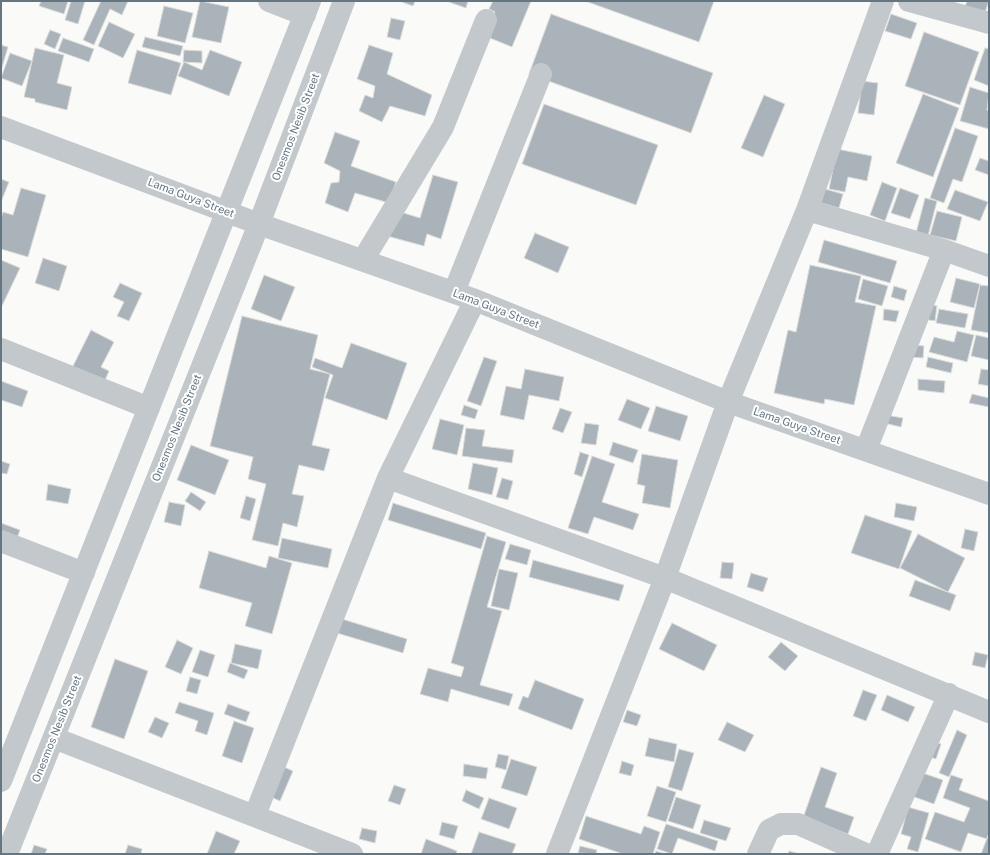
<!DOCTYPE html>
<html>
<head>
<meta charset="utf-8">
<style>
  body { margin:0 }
  #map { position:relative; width:990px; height:855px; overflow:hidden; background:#fafaf8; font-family:"Public Sans",sans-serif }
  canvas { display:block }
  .frame { position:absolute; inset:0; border:2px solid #657683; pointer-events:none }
</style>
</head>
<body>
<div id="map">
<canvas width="990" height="855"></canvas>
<div class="frame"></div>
</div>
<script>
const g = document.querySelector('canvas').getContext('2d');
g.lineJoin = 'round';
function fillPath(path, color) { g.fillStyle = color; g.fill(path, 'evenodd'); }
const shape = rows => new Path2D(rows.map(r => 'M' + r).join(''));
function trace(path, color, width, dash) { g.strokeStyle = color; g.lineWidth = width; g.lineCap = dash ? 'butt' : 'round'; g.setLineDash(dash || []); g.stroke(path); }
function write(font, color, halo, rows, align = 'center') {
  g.font = font + ' "Public Sans",sans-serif'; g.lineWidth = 4; g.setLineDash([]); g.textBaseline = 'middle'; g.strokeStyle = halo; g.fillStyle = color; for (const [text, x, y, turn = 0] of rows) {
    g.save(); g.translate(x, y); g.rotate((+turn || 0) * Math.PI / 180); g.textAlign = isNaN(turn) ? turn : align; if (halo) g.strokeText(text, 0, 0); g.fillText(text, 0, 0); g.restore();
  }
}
const building = shape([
  [41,1,68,1,64,14,39,6,41,1],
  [71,1,85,1,78,24,65,20,71,1],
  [101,1,128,1,122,15,110,9,94,45,83,40,101,1],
  [200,1,229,7,221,43,192,37,200,1],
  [399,1,415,1,413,6,399,1],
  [446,1,468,1,466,8,446,1],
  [493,1,531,1,512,47,485,36,495,12,489,9,493,1],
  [585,1,714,1,699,42,585,1],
  [967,1,989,1,984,15,964,9,967,1],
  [164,6,193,13,185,43,157,36,164,6],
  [551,14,713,73,691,133,529,74,551,14],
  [891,14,917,23,911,39,885,31,891,14],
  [391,18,405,21,400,40,387,37,391,18],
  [109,22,135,34,123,58,98,46,109,22],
  [50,30,61,34,55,49,44,44,50,30],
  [924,32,979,52,960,105,905,86,924,32],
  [145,37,183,46,180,56,142,47,145,37],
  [63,38,94,49,89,62,58,51,63,38],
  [1,45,8,47,1,71,1,45],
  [369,45,393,53,387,74,432,95,425,116,390,106,382,122,359,111,365,95,373,98,375,86,357,79,369,45],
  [35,48,64,55,57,83,72,87,67,110,35,102,35,99,24,97,35,48],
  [985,48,989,49,989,86,974,80,985,48],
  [137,50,181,63,171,95,128,83,137,50],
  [184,50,202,51,202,63,183,62,184,50],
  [210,50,242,62,229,96,178,76,184,62,202,70,210,50],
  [10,53,32,61,22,86,1,78,10,53],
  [862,81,878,83,874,115,858,113,862,81],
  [970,87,989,93,987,110,989,111,989,129,960,121,970,87],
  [923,94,959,108,933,177,896,163,923,94],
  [764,95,785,104,763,157,741,148,764,95],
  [544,104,658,145,636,205,522,164,544,104],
  [955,128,978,136,962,182,953,179,944,203,930,198,955,128],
  [335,132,360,141,351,166,396,182,389,203,355,193,348,212,325,203,331,183,339,182,340,171,324,163,335,132],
  [837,149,872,156,867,181,848,177,845,192,829,189,837,149],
  [980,158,989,161,989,175,975,170,980,158],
  [433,175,458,182,441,239,427,234,424,246,387,236,394,210,420,218,433,175],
  [1,179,9,182,1,202,1,179],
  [882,182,897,188,885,221,870,215,882,182],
  [21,188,46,195,28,257,1,249,1,218,3,212,13,215,21,188],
  [900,188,919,195,910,219,891,213,900,188],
  [825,189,843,194,839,208,821,203,825,189],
  [955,190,988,202,980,221,947,209,955,190],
  [925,198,937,201,928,236,916,233,925,198],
  [937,211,962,217,956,241,930,235,937,211],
  [535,233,569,247,558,273,524,258,535,233],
  [824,240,897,261,890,283,818,262,824,240],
  [43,258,67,266,59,291,35,283,43,258],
  [1,260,20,268,1,308,1,260],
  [810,265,861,276,855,302,876,306,854,405,825,399,824,404,774,393,788,330,796,332,810,265],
  [264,275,295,287,281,321,251,309,264,275],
  [956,278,980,284,974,308,950,302,956,278],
  [863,279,888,286,882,306,858,299,863,279],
  [120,283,142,293,129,321,117,316,124,302,113,297,120,283],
  [980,285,989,286,989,333,971,330,980,285],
  [894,286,907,290,904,301,891,297,894,286],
  [925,304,937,306,935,321,923,319,925,304],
  [884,309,899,311,896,322,883,320,884,309],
  [939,309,968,314,965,328,936,323,939,309],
  [242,316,318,335,310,369,330,374,312,445,330,449,324,471,299,465,292,494,304,496,297,527,283,523,278,546,252,540,266,484,248,479,253,457,210,446,242,316],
  [91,330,114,342,101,367,109,371,103,385,71,370,91,330],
  [957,331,974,335,967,362,929,352,934,337,954,342,957,331],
  [976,335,989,338,989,360,971,356,976,335],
  [351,343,407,363,387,420,325,398,333,375,312,367,315,358,342,368,351,343],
  [912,345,924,346,923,358,910,357,912,345],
  [484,357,497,361,481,406,467,401,484,357],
  [928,357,953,363,951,373,926,367,928,357],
  [525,369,564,377,559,401,529,395,524,420,500,415,506,386,521,389,525,369],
  [981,369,989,370,989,386,978,384,981,369],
  [918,379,945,381,944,393,918,390,918,379],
  [1,381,28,391,22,407,1,400,1,381],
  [972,394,989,398,989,407,969,403,972,394],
  [627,399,650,408,641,429,618,420,627,399],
  [464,405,478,410,475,419,461,415,464,405],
  [656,406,688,416,680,441,648,431,656,406],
  [560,408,572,412,563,433,552,429,560,408],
  [886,415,903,418,901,427,884,423,886,415],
  [440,419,464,425,457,455,432,449,440,419],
  [585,423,599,425,596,445,581,443,585,423],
  [466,428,485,430,482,446,514,450,512,463,462,456,466,428],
  [613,442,638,450,633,463,609,455,613,442],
  [191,445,229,460,215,495,177,480,191,445],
  [580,452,589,455,582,477,574,474,580,452],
  [642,454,678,460,670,508,642,503,645,486,637,484,642,454],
  [592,456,615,464,602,502,639,514,633,530,594,517,588,534,568,528,592,456],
  [1,461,10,464,7,474,1,473,1,461],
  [473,463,498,468,492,495,468,489,473,463],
  [502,478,513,481,508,500,496,497,502,478],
  [48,484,71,489,68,504,46,500,48,484],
  [191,492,206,502,200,511,185,501,191,492],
  [246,496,256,499,250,521,240,518,246,496],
  [169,502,185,505,181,526,164,522,169,502],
  [393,503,486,533,481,549,388,520,393,503],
  [896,503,917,507,914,521,894,517,896,503],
  [865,515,912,531,899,569,851,553,865,515],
  [1,523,20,530,16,541,1,536,1,523],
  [965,529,978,532,974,551,961,548,965,529],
  [918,534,965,558,948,592,900,568,918,534],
  [487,536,506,542,487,607,502,611,480,685,513,694,509,706,451,689,448,702,420,694,428,668,461,677,464,667,451,663,487,536],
  [282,538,332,549,328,568,278,558,282,538],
  [510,544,531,550,527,565,505,559,510,544],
  [209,551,266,568,269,556,292,563,272,634,245,626,252,603,199,588,209,551],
  [533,560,624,585,619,601,529,577,533,560],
  [722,562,734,563,732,579,720,578,722,562],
  [499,569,518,573,509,610,491,606,499,569],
  [751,573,768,578,763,592,747,587,751,573],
  [915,580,956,595,950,611,909,596,915,580],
  [342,619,407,639,403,653,337,633,342,619],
  [672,623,717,645,704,671,659,649,672,623],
  [177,640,193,648,181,674,165,667,177,640],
  [781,642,798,656,785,671,768,657,781,642],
  [235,644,262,650,258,669,231,663,235,644],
  [200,650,215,655,208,677,192,672,200,650],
  [975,652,988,655,985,668,972,665,975,652],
  [115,659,148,671,124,739,91,727,115,659],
  [230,663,248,670,244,679,227,672,230,663],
  [190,677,201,680,197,694,186,691,190,677],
  [535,680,584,699,572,730,518,709,523,696,528,698,535,680],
  [863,690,877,695,866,721,853,716,863,690],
  [887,695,915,707,908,722,881,710,887,695],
  [179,702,214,713,207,735,195,731,198,721,175,713,179,702],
  [228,704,250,712,246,722,224,714,228,704],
  [627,710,641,715,637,726,623,722,627,710],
  [155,717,169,723,162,738,148,732,155,717],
  [234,721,254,728,242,763,222,756,234,721],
  [727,722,754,735,745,752,718,740,727,722],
  [957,730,967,735,949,777,939,773,957,730],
  [649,738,677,744,674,762,645,756,649,738],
  [929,740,941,744,936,759,924,755,929,740],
  [679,749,694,753,682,791,668,787,679,749],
  [498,754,509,756,506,770,495,767,498,754],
  [511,759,537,767,527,796,501,788,511,759],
  [622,761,634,765,631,776,619,773,622,761],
  [464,764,488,768,486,779,463,776,464,764],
  [284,767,293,771,280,801,271,797,284,767],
  [821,767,837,773,825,807,854,817,848,834,803,818,821,767],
  [914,770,943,780,934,804,906,794,914,770],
  [951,775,963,779,959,790,989,801,989,833,987,839,968,833,961,852,925,839,935,812,964,822,970,808,943,798,951,775],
  [394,785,406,789,400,805,388,801,394,785],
  [657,786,676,792,666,822,647,816,657,786],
  [466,790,484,798,479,809,462,801,466,790],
  [676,797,701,805,693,829,668,821,676,797],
  [489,798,517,808,509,829,481,819,489,798],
  [908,807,929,813,918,852,907,849,911,837,901,834,908,807],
  [586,816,641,834,644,826,660,832,653,854,623,854,579,839,586,816],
  [704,820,731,828,726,841,700,833,704,820],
  [442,822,458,826,454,839,439,835,442,822],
  [666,824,718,841,715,851,678,838,672,854,657,849,666,824],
  [362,828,377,831,375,843,359,839,362,828],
  [216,831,240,841,234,854,207,854,216,831],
  [479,832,516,844,512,854,471,854,479,832],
  [989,833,989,854,981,854,989,833],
  [426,839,457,851,456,854,421,854,426,839],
  [34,845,47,849,45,854,31,854,34,845],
  [128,845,142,849,141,854,125,854,128,845],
  [580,846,597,850,596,854,578,853,580,846],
  [656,851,666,854,655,854,656,851],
  [789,851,800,854,788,854,789,851]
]);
fillPath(building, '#aab3b9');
trace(building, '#dcdcda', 1);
trace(shape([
  [269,1,305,15],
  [909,1,989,23],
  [1,127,259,224,475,300,728,402,989,494],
  [807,210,944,250,989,266],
  [363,260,443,127,486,20],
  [454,292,541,74],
  [1,349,149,408],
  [866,450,944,250],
  [388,478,665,578,989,712],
  [1,541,84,573],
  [54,738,352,854],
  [1,781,310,1],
  [255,815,388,478,475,300],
  [7,854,259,224,344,1],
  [557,854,665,578,728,402,807,210,883,1],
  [758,854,769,830,781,824,798,824,866,854],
  [877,854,949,694]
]), '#c3c8cc', 22);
write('11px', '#657683', '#fff', [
  ["Onesmos Nesib Street",296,127,-69],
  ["Lama Guya Street",191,198,21],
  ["Lama Guya Street",496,309,21],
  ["Lama Guya Street",797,426,19],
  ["Onesmos Nesib Street",177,428,-68],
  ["Onesmos Nesib Street",57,729,-68]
]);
</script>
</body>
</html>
